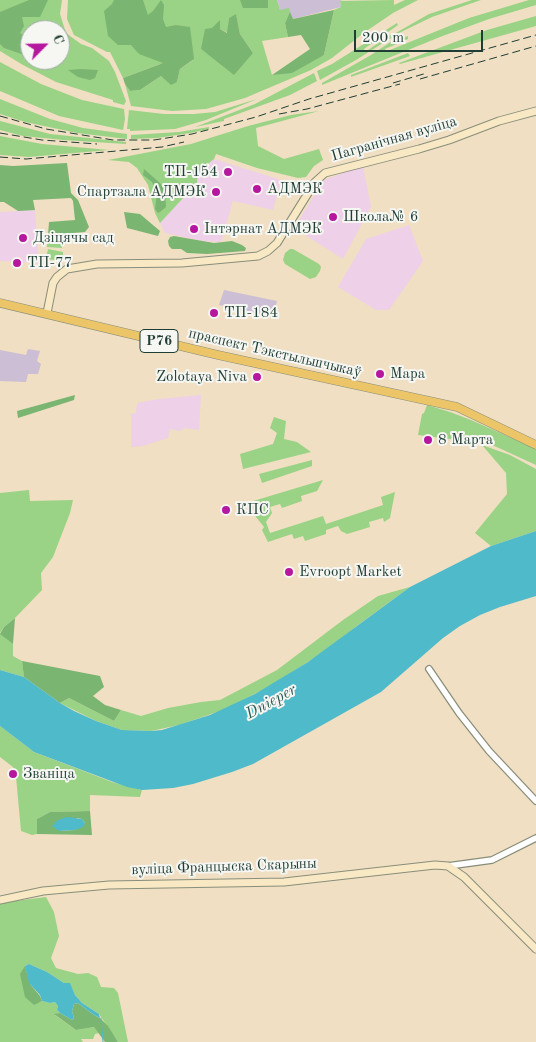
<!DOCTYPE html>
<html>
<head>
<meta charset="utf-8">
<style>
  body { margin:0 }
  #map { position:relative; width:536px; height:1042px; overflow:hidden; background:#f0dfc2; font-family:"Old Standard TT",serif }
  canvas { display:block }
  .north { position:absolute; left:20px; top:20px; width:50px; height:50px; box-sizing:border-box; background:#f6f6f2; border:1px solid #a0aca6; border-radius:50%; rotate:67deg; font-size:14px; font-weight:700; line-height:20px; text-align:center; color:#1f3d34 }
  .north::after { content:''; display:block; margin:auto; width:18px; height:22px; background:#b5179e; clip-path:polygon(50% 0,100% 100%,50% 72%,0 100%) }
  .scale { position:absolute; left:354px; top:30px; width:129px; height:22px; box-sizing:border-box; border:2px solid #1f3d34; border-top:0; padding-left:6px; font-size:15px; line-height:18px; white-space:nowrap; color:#1f3d34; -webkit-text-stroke:4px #f6f6f2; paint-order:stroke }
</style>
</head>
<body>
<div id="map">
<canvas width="536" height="1042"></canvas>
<div class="north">С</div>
<div class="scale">200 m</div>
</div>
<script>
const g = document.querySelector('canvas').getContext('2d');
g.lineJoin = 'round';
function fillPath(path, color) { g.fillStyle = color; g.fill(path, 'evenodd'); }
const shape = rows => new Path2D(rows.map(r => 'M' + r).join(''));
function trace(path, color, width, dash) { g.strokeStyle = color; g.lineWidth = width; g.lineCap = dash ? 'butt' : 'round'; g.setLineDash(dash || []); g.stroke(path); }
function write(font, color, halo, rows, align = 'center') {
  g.font = font + ' "Old Standard TT",serif'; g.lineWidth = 4; g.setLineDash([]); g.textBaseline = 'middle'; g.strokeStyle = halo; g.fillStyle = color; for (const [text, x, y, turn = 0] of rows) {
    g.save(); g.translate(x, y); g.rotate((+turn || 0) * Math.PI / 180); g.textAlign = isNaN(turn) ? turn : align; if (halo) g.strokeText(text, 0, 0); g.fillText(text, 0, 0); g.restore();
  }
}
fillPath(shape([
  [214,159,281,180,273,210,233,201,221,242,203,241,165,233,160,223,197,183,198,172],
  [363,166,371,207,343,259,294,228,324,180],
  [35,210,39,263,0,261,0,212],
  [409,225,423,261,389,310,376,310,338,287,366,239],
  [201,395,199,430,185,428,180,431,170,429,168,438,143,446,131,447,131,414,136,413,137,403,159,399]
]), '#eed0e8');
fillPath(shape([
  [277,0,343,0,340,1,341,7,293,19,280,10],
  [224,290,277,301,273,317,219,305],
  [28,349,40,351,37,361,41,364,38,374,28,374,26,382,0,381,0,350,26,355]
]), '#ccbed4');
fillPath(shape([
  [0,0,62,0,60,14,66,33,81,44,92,48,109,61,115,72,126,101,124,105,113,102,113,100,56,82,23,65,0,51],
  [30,30,60,30,60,60,30,60],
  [68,0,277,0,280,10,289,8,290,12,285,23,288,37,262,41,272,75,324,55,334,10,341,7,340,1,394,0,394,5,405,0,418,0,393,13,365,32,332,58,311,70,245,98,206,109,172,111,131,106,125,84,130,91,140,90,161,76,177,82,180,69,193,60,160,64,123,78,110,52,107,52,74,35,67,19],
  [236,15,240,34,253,53,213,57,201,49,220,20,220,29,228,33,229,18],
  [472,0,481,0,432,17,399,33,356,60,320,80,317,71,332,64,397,23,398,25,364,49,365,52,393,33,394,34,429,14],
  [529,0,536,0,536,5,489,19,440,37,322,85,322,83,371,55,398,37,402,35,403,38,408,36,408,39,385,49,385,52,469,18],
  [536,16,536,26,400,64,399,63,487,30],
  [408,53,410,56,351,77,351,75],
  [0,62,41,84,82,100,124,109,125,119,123,130,59,116,0,91],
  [314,73,317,81,290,95,224,119,224,121,195,127,255,104],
  [0,99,50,119,83,128,127,134,127,139,77,133,25,122,0,114],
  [257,99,206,120,175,129,130,131,130,129,127,129,129,110,164,114,194,114,215,112],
  [319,111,256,128,258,146,284,159,319,149,323,160,314,166,306,177,298,178,257,168,216,154,214,159,198,172,197,183,160,223,155,213,148,185,137,168,129,162,108,160,191,144,248,126,291,115],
  [0,121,50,134,126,142,126,144,63,140,23,136,0,130],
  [209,127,209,129,190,133,157,138,131,139,131,135,179,132],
  [0,136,42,144,109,150,29,157,0,155],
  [48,236,63,237,62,248,47,247],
  [48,249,63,252,63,261,46,259],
  [290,249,293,249,319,264,321,267,320,271,316,277,310,279,285,264,283,260,285,253],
  [427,405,450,412,471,420,536,449,536,465,490,444,418,435,422,414,424,413],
  [274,417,286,421,284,439,297,442,311,452,243,469,240,454,273,444,277,433,270,428],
  [482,445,510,455,536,469,536,531,491,546,475,533,507,494,506,473],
  [312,460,312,466,262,483,259,474],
  [323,480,317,491,301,496,302,501,282,508,280,504,270,507,272,513,266,522,270,533,323,516,326,524,383,505,381,497,395,492,390,518,384,522,383,518,369,522,370,527,347,534,341,531,338,526,326,530,326,534,305,541,303,536,294,539,292,534,268,542,262,530,264,527,256,517,250,502],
  [29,490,30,501,73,500,70,513,53,557,41,573,42,590,15,618,4,627,0,633,13,644,13,656,22,661,24,677,0,670,0,493],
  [410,587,358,625,325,651,270,686,226,709,179,725,151,731,122,730,96,721,60,703,69,698,114,721,121,710,141,716,168,708,201,702,220,700,277,670,343,620,378,596],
  [0,726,34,752,112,782,142,790,140,797,90,795,90,811,50,812,37,819,37,834,32,835,21,831,16,777,13,767,0,757],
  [46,897,54,912,59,936,51,958,56,968,78,974,88,973,97,977,101,987,114,988,118,993,128,1042,118,1042,99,1014,82,1003,75,995,70,984,64,983,47,972,29,964,25,966,34,1004,42,1001,50,1003,55,1002,58,1006,57,1010,60,1013,55,1015,76,1030,94,1027,99,1033,95,1034,93,1039,81,1039,83,1042,0,1042,0,903]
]), '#9ad385');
fillPath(shape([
  [29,0,48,0,40,17,22,17,24,26,20,33,30,39,30,57,4,48,0,44,0,12],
  [114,0,143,0,148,15,153,11,161,0,164,5,163,19,166,27,176,25,190,27,194,59,180,69,177,82,171,85,161,76,140,90,130,91,125,84,123,78,163,63,139,54,131,45,118,45,108,36,104,11,112,4],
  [240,0,268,0,268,8,243,8],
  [334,10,324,55,292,73,272,75,310,49,301,35,288,37,285,23,290,12,293,19],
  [236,14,240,34,253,53,234,75,201,49,205,29,212,28,220,20,220,29,227,33,229,18],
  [81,69,98,70,95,78,90,80,78,77,68,70],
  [67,163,71,193,78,200,89,227,85,232,48,235,49,222,75,220,73,201,71,198,33,200,35,210,18,211,4,202,0,202,0,165,13,166],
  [144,169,160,183,165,191,166,207,160,212,158,213,155,209,157,193,155,188,152,182,143,175],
  [124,212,140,214,160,231,158,236,127,228],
  [174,236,214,243,232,241,242,245,246,248,245,251,207,254,187,253,181,249,172,249,169,246,168,241,170,237],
  [75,395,74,400,18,418,17,411],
  [15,618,13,644,0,634,4,627],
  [22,661,100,676,104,687,93,696,105,705,121,710,114,721,69,698,60,703,24,677],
  [90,811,92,835,37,834,37,819,50,812],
  [77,818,82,819,85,823,75,830,59,831],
  [25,966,30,984,40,996,42,1001,34,1005,25,997,20,974],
  [78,1003,94,1015,100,1018,108,1026,118,1042,105,1042,94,1027,76,1030,54,1014,60,1013,72,1020,74,1018,72,1011,74,1004]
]), '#7bb572');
fillPath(shape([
  [536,531,536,596,500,607,480,615,460,626,443,638,381,692,253,764,232,772,193,784,173,788,142,790,127,787,34,752,0,726,0,670,24,677,60,703,74,711,96,721,122,730,151,731,162,730,210,715,255,694,308,662,410,587,491,546],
  [67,817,82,819,85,823,83,827,75,830,59,831,52,826,58,820],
  [29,964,47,972,64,983,70,983,75,995,82,1003,99,1014,100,1018,94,1015,78,1003,74,1004,72,1011,74,1018,72,1020,60,1013,57,1010,58,1006,55,1002,50,1003,42,1001,40,995,29,983,25,966]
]), '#4fbaca');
trace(shape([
  [101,1018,103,1042]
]), '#4fbaca', 1);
const tertiary = shape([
  [429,669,459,713,489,751,536,801],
  [448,866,492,860,536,838]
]);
const secondary = shape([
  [47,313,53,283,57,277,67,269,97,264,182,263,258,256,268,251,277,243,315,182,325,173,419,149,449,140,499,121,536,111],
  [0,900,43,891,109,885,284,882,435,865,448,866,464,877,536,949]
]);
const primary = shape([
  [0,303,218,355,457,407,536,445]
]);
trace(tertiary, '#888e7b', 8);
trace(secondary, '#888e7b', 9);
trace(primary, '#888e7b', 9);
trace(tertiary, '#fff', 5.5);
trace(secondary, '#f8e8c3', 7);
trace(primary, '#edc569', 8);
trace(shape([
  [420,79,536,46],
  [393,83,427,73],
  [279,114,307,109,400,84],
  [0,116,46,129,113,140,154,140,192,134,256,117,309,99,536,35],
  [0,133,42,140,97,144],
  [0,157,26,159,162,147,184,142]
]), '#1f3d34', 1, [8, 4]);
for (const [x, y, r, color] of [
  [228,172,5,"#b5179e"],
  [257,189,5,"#b5179e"],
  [216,192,5,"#b5179e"],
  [333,217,5,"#b5179e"],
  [194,229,5,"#b5179e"],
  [23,238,5,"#b5179e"],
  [17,263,5,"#b5179e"],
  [214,313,5,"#b5179e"],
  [380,374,5,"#b5179e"],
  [257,377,5,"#b5179e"],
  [428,440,5,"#b5179e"],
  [226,510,5,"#b5179e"],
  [289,572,5,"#b5179e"],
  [13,774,5,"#b5179e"]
]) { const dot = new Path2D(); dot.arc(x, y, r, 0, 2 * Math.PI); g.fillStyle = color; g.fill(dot); trace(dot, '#f6f6f2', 2); }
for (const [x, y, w] of [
  [159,341,38]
]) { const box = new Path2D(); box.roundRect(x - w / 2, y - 11.5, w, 23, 4); g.fillStyle = '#f6f6f2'; g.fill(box); trace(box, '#1f3d34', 1); }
write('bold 14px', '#1f3d34', null, [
  ["Р76",159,341]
]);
write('15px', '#1f3d34', '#f6f6f2', [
  ["Пагранічная вуліца",394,139,-16],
  ["праспект Тэкстыльшчыкаў",275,353,13],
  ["вуліца Францыска Скарыны",224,867,-2]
]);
write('15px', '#1f3d34', '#f6f6f2', [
  ["ТП-154",218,172,"right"],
  ["АДМЭК",267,189],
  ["Спартзала АДМЭК",206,192,"right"],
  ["Школа№ 6",343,217],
  ["Інтэрнат АДМЭК",204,229],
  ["Дзіцячы сад",33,238],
  ["ТП-77",27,263],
  ["ТП-184",224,313],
  ["Мара",390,374],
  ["Zolotaya Niva",247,377,"right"],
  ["8 Марта",438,440],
  ["КПС",236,510],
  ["Evroopt Market",299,572],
  ["Званіца",23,774]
], 'left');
write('italic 16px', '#2b5c5a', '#f6f6f2', [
  ["Dnieper",271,702,-29]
]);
</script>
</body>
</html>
